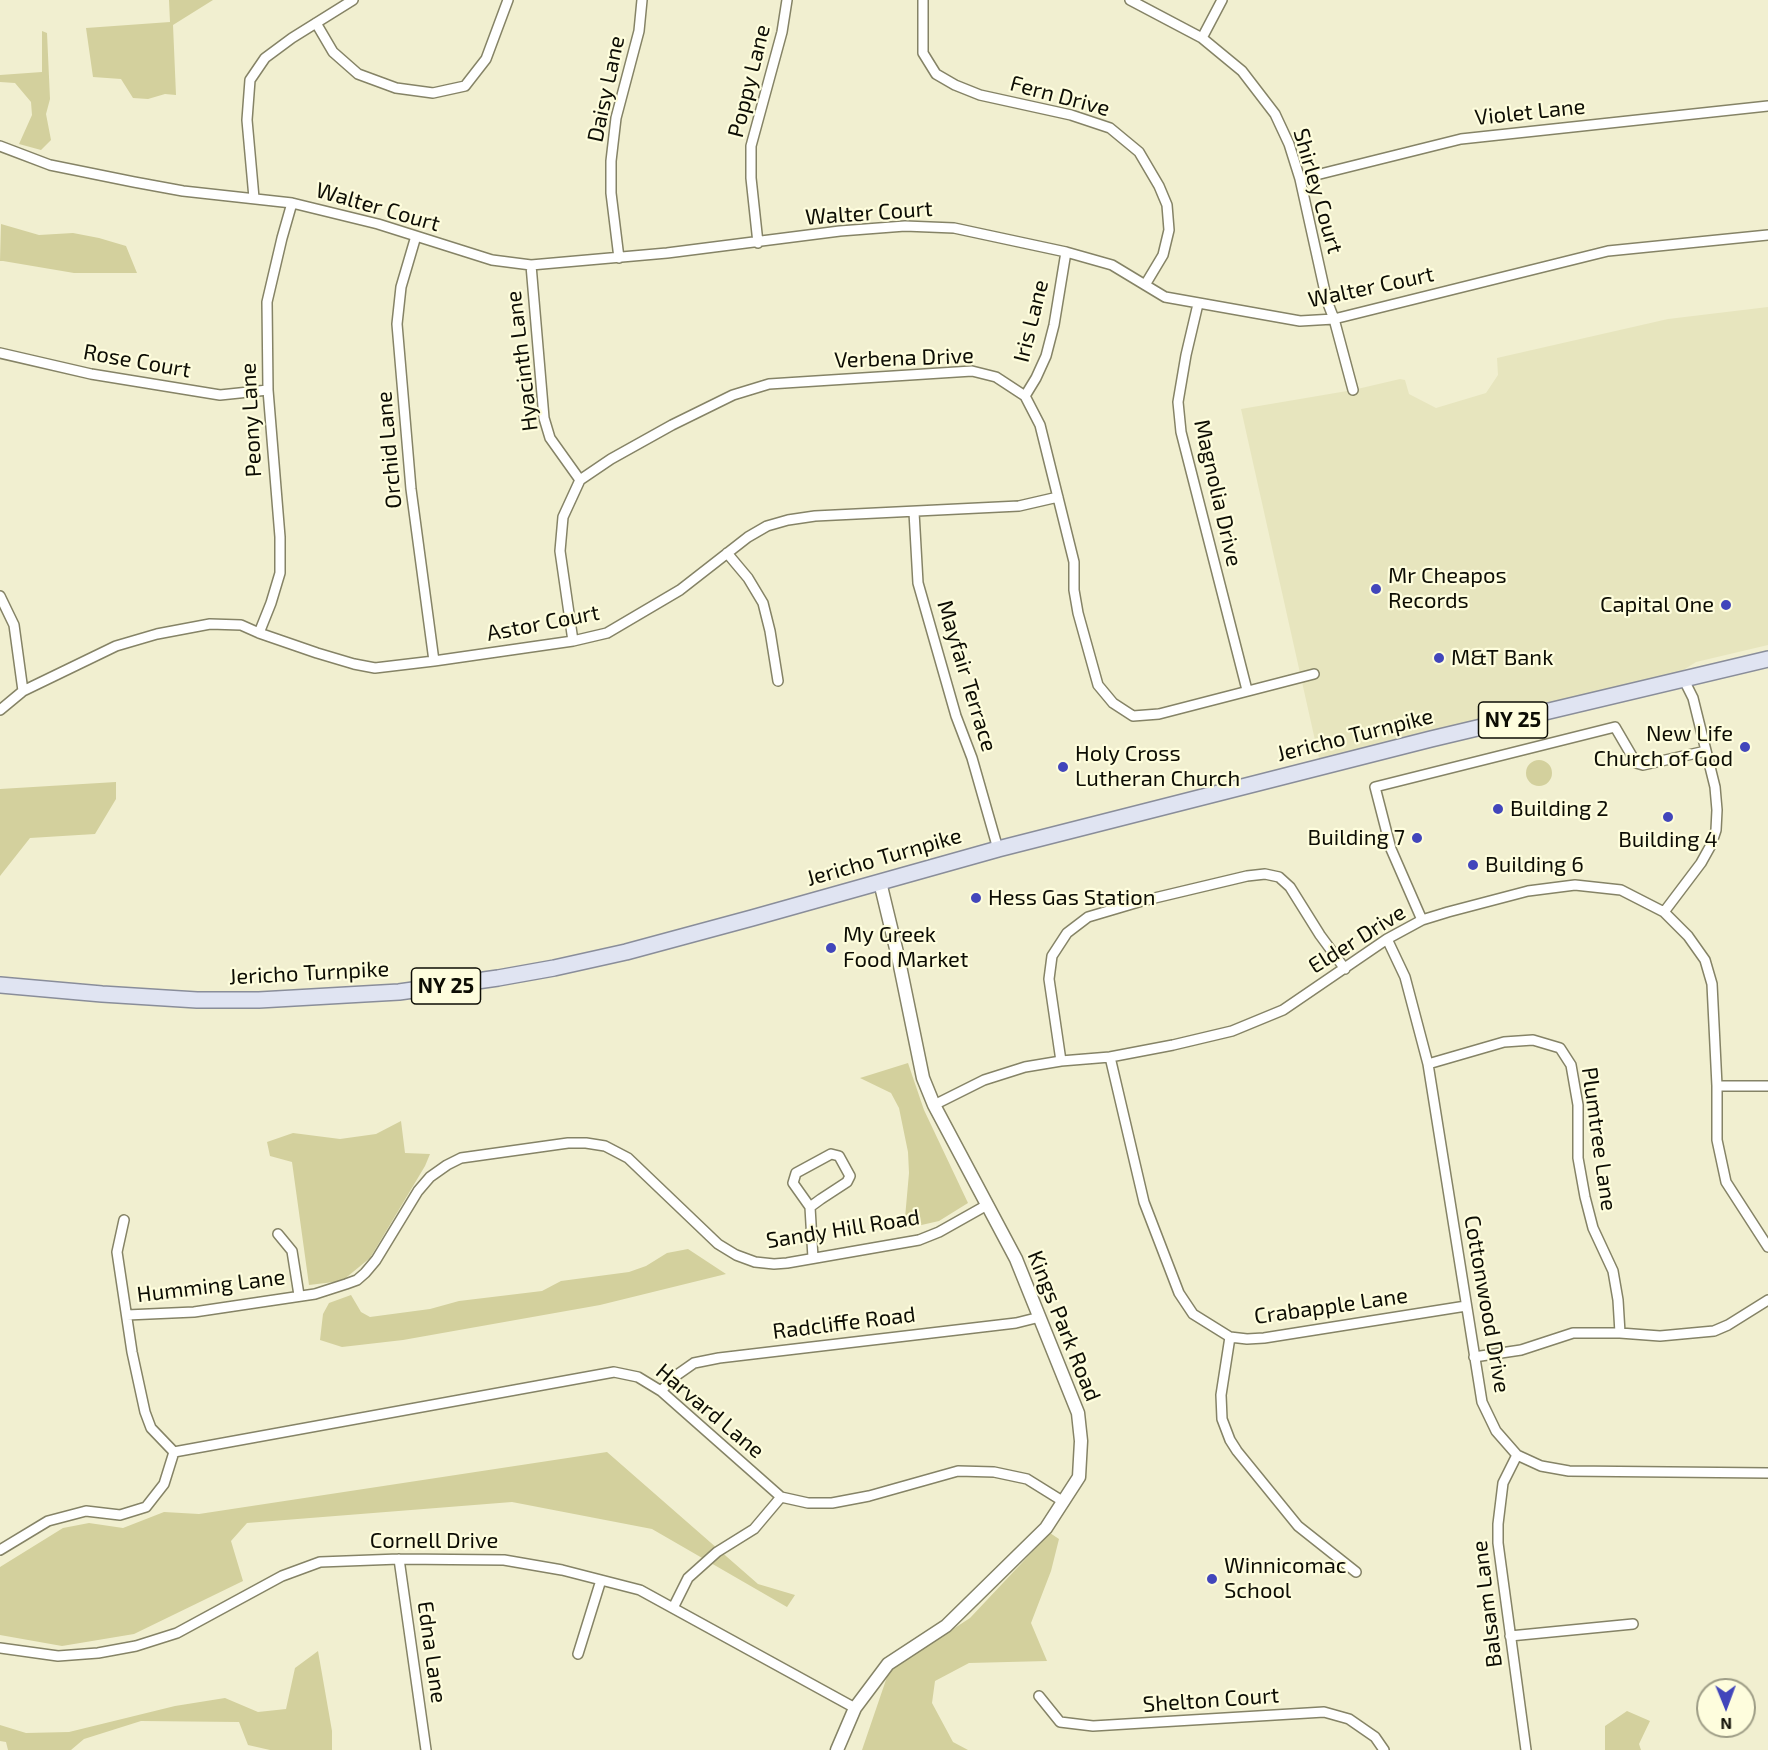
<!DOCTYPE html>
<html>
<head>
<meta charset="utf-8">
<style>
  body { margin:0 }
  #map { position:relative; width:1768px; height:1750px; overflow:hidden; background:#f1efd0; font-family:"Exo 2",sans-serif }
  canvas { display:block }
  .north { position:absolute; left:1696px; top:1678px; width:60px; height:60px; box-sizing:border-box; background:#fefddd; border:2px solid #9e9d86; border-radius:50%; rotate:179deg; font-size:16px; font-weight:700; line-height:24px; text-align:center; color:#0d0d04 }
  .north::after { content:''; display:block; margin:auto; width:21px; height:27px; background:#4246bb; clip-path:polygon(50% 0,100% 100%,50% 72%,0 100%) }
</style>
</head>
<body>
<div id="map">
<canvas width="1768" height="1750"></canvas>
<div class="north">N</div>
</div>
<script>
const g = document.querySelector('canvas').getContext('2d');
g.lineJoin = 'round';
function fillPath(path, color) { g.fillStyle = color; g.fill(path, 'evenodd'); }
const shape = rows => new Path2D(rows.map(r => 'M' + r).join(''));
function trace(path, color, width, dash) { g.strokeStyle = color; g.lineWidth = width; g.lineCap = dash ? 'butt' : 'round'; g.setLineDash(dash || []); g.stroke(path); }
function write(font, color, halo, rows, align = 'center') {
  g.font = font + ' "Exo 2",sans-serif'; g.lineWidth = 4.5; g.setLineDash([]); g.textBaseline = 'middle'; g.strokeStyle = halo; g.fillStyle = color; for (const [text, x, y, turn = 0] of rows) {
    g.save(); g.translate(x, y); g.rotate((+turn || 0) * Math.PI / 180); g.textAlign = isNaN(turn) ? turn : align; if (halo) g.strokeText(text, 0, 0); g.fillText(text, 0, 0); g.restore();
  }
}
fillPath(shape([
  [1768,307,1768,645,1696,662,1658,686,1321,767,1241,409,1353,390,1400,379,1405,380,1409,394,1436,408,1486,393,1498,375,1497,358,1668,319]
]), '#e7e5be');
fillPath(shape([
  [169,0,213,0,173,25,176,95,165,94,148,99,133,98,121,79,93,77,86,28,170,22],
  [42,31,47,33,50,99,46,114,51,140,41,150,19,144,32,115,31,102,15,83,0,82,0,75,42,72],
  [1,224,39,235,73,233,99,238,126,246,137,273,74,273,3,261,0,261],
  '1526 773a13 13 0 1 1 26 0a13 13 0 1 1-26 0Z',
  [116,782,116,799,95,834,30,838,0,876,0,789],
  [908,1063,924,1110,968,1203,939,1221,904,1229,909,1173,908,1152,899,1108,891,1093,860,1078],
  [401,1121,405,1153,430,1154,425,1166,370,1258,342,1281,309,1285,292,1162,270,1156,267,1142,293,1133,340,1139,376,1134],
  [688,1249,726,1274,600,1305,403,1340,342,1347,320,1340,323,1314,329,1303,351,1295,361,1312,370,1317,430,1309,459,1301,542,1291,561,1281,629,1272,646,1266,667,1253],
  [607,1452,758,1584,795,1595,787,1607,652,1529,512,1502,247,1523,231,1541,243,1581,134,1634,62,1646,0,1635,0,1567,63,1528,89,1523,123,1528,164,1512,199,1514],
  [1050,1533,1059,1539,1051,1571,1031,1623,1047,1661,969,1663,935,1681,932,1703,953,1742,968,1750,862,1750,889,1671,970,1618],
  [318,1651,332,1731,332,1750,270,1750,248,1745,239,1722,141,1721,84,1739,71,1750,8,1750,6,1742,0,1741,0,1725,26,1733,69,1732,175,1706,225,1698,258,1712,286,1709,295,1668],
  [1627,1711,1650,1721,1639,1744,1641,1750,1605,1750,1605,1726]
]), '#d3d09d');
const minor = shape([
  [923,0,923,53,936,74,955,85,980,95,1071,115,1110,128,1139,152,1159,186,1167,205,1169,230,1163,255,1145,285],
  [1130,0,1202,38,1242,71,1275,114,1289,144,1300,179,1327,301,1334,319,1353,390],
  [316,23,333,52,358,74,396,88,433,93,465,86,486,59,508,0],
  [1202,38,1222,0],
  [0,146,50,165,134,182,183,191,292,203,378,224,492,260,531,265,667,253,840,231,905,226,954,228,1066,252,1112,265,1165,297,1300,321,1334,319,1608,251,1768,235],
  [1300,179,1461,139,1768,106],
  [254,198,247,120,250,80,265,58,292,38,353,0],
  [416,236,401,287,397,324,411,489,434,661],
  [758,243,751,178,751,146,782,32,787,0],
  [619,258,611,193,611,161,616,118,639,31,642,0],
  [531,265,544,418,550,438,580,480],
  [1198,304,1186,355,1178,402,1181,432,1247,690],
  [0,353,91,374,220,395,268,390],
  [1025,396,1036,378,1046,356,1054,325,1066,252],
  [914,512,918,583,956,716,972,758,998,849],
  [727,553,748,578,763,603,770,631,778,681],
  [0,596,14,625,23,691],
  [259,633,271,603,280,573,280,537,268,390,267,302,282,238,292,203],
  [573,641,560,551,563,517,580,480,611,459,672,425,733,395,769,384,972,371,996,377,1025,396,1040,425,1074,562,1074,590,1078,613,1098,685,1113,703,1133,716,1159,714,1314,674],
  [0,710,23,691,116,646,157,634,210,624,241,625,259,633,317,653,354,664,375,668,434,661,573,641,607,633,680,590,748,537,767,526,788,520,815,516,1019,506,1058,497],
  [1664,912,1701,863,1711,845,1716,830,1717,810,1715,787,1693,698,1684,680],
  [1422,920,1391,849,1375,787,1615,727,1636,763,1643,765,1706,751],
  [1387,939,1405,977,1428,1064,1482,1402,1496,1431,1517,1455,1541,1466,1569,1471,1768,1473],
  [1110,1057,1144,1202,1179,1293,1193,1314,1230,1337,1247,1339,1264,1338,1466,1306],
  [1061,1061,1049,979,1052,956,1067,933,1088,917,1142,901,1247,876,1265,874,1279,877,1290,887,1320,935,1345,969],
  [1428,1064,1504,1042,1533,1040,1560,1048,1571,1065,1578,1105,1578,1158,1585,1197,1593,1228,1613,1271,1618,1300,1620,1333],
  [1717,1086,1768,1086],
  [934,1105,984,1080,1025,1067,1061,1061,1110,1057,1173,1045,1232,1031,1283,1010,1387,939,1422,920,1448,912,1528,891,1575,885,1621,890,1664,912,1688,936,1705,960,1712,984,1717,1086,1717,1140,1726,1182,1768,1247],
  [810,1207,793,1183,796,1173,831,1154,839,1156,850,1176,847,1182,821,1199,810,1207,813,1258],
  [124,1220,117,1252,132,1352,145,1412,151,1428,174,1452],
  [278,1234,292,1251,299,1295],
  [127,1315,194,1312,315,1294,346,1284,357,1280,365,1273,376,1260,418,1191,430,1177,447,1165,461,1158,568,1143,586,1143,605,1146,628,1158,718,1244,736,1255,755,1262,774,1264,787,1263,919,1240,939,1232,987,1205],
  [1230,1337,1221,1395,1222,1419,1230,1440,1237,1451,1298,1526,1356,1572],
  [1474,1357,1521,1350,1573,1333,1620,1333,1660,1336,1714,1331,1728,1325,1768,1300],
  [661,1391,674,1377,694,1363,719,1358,1016,1323,1040,1317],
  [174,1452,614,1372,638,1377,661,1391,781,1497,808,1503,832,1503,869,1496,958,1471,994,1472,1027,1479,1064,1502],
  [1517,1455,1503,1483,1498,1524,1498,1543,1526,1750],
  [0,1550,48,1521,86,1511,120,1515,146,1507,164,1484,174,1452],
  [399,1559,426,1750],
  [673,1608,688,1578,717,1552,754,1529,781,1497],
  [1510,1636,1633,1624],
  [0,1648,58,1656,98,1653,136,1646,177,1633,282,1576,320,1562,399,1559,504,1560,562,1570,640,1590,855,1708],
  [578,1654,601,1580],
  [1039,1696,1060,1722,1093,1726,1324,1712,1349,1719,1375,1737,1384,1750]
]);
const tertiary = shape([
  [837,1750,855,1708,888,1664,946,1626,1046,1528,1079,1477,1081,1441,1078,1413,1016,1259,934,1105,923,1078,899,961,880,882]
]);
const primary = shape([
  [0,985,102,994,197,1000,259,1000,399,992,498,978,554,968,626,952,752,918,998,849,1431,739,1768,659]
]);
trace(minor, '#858366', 12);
trace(tertiary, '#858366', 15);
trace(primary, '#898d9a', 18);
trace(minor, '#fff', 9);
trace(tertiary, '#fff', 12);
trace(primary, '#e0e4f2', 15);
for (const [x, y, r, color] of [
  [1376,589,6,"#4246bb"],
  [1726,605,6,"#4246bb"],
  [1439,658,6,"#4246bb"],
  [1745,747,6,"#4246bb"],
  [1063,767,6,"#4246bb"],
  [1498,809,6,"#4246bb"],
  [1668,817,6,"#4246bb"],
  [1417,838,6,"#4246bb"],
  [1473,865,6,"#4246bb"],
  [976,898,6,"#4246bb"],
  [831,948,6,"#4246bb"],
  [1212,1579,6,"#4246bb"]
]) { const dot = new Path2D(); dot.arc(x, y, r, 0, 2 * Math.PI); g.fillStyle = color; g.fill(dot); trace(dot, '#fefddd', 2); }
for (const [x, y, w] of [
  [1513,720,69],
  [446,986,69]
]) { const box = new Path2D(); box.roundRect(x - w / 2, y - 18, w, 36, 4.5); g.fillStyle = '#fefddd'; g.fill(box); trace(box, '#0d0d04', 1.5); }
write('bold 21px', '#0d0d04', null, [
  ["NY 25",1513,720],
  ["NY 25",446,986]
]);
write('22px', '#0d0d04', '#fefddd', [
  ["Poppy Lane",749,81,-76],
  ["Daisy Lane",606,89,-78],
  ["Fern Drive",1060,96,15],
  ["Violet Lane",1530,112,-6],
  ["Shirley Court",1318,191,74],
  ["Walter Court",378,207,16],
  ["Walter Court",869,213,-4],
  ["Walter Court",1371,287,-12],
  ["Iris Lane",1031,321,-76],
  ["Verbena Drive",904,358,-2],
  ["Rose Court",137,361,10],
  ["Hyacinth Lane",522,361,-97],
  ["Peony Lane",251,420,-93],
  ["Orchid Lane",389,450,-95],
  ["Magnolia Drive",1218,493,77],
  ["Astor Court",543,623,-11],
  ["Mayfair Terrace",967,676,73],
  ["Jericho Turnpike",1355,735,-14],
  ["Jericho Turnpike",884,857,-16],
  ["Elder Drive",1357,939,-32],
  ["Jericho Turnpike",309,973,-3],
  ["Plumtree Lane",1599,1139,82],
  ["Sandy Hill Road",843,1229,-9],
  ["Humming Lane",211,1286,-7],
  ["Cottonwood Drive",1487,1304,80],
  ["Crabapple Lane",1331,1306,-8],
  ["Radcliffe Road",844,1323,-7],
  ["Kings Park Road",1064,1326,68],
  ["Harvard Lane",710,1411,40],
  ["Cornell Drive",434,1541],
  ["Balsam Lane",1487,1604,-97],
  ["Edna Lane",432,1652,82],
  ["Shelton Court",1211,1700,-4]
]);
write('22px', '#0d0d04', '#fefddd', [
  ["Mr Cheapos",1388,576],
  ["Records",1388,601],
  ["Capital One",1714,605,"right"],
  ["M&T Bank",1451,658],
  ["New Life",1733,734,"right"],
  ["Church of God",1733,759,"right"],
  ["Holy Cross",1075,754],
  ["Lutheran Church",1075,779],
  ["Building 2",1510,809],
  ["Building 7",1405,838,"right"],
  ["Building 4",1668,840,"center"],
  ["Building 6",1485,865],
  ["Hess Gas Station",988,898],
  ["My Greek",843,935],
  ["Food Market",843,960],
  ["Winnicomac",1224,1566],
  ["School",1224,1591]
], 'left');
</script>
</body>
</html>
